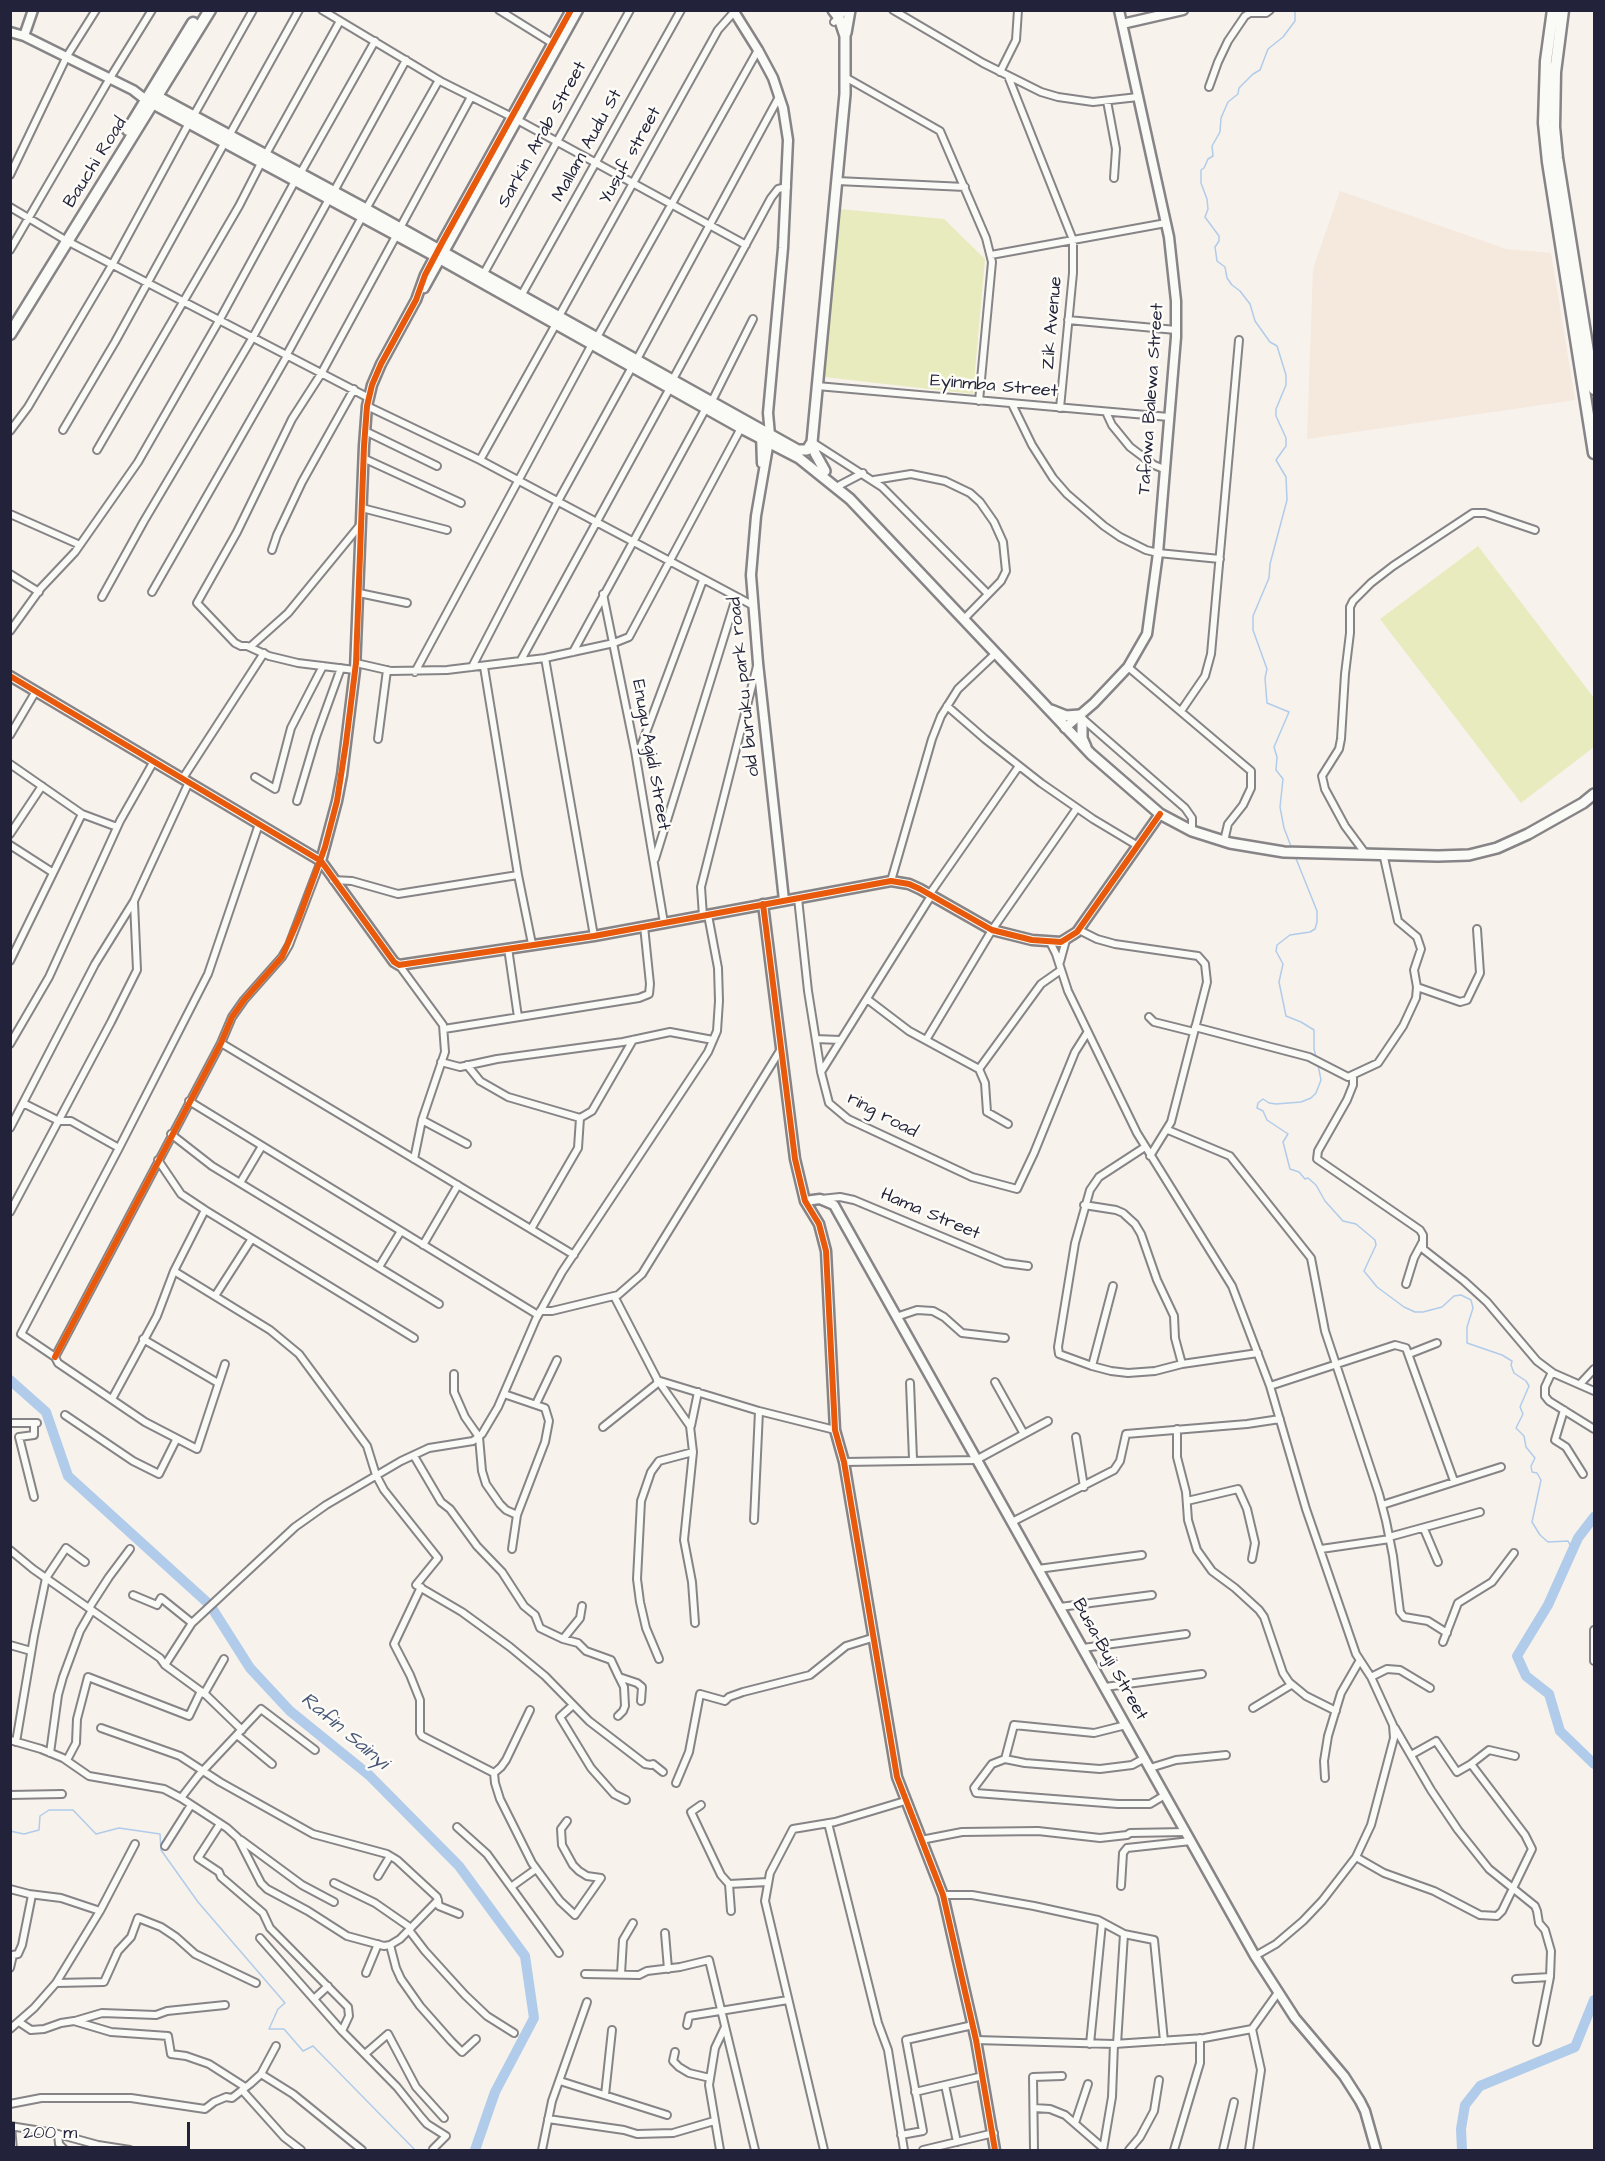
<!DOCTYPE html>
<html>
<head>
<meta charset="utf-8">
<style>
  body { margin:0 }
  #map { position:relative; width:1605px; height:2161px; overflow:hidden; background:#f7f2ec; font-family:"Architects Daughter",sans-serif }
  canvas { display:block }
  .frame { position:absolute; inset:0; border:12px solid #22223b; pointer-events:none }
  .scale { position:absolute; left:12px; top:2122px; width:178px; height:27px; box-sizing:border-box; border:3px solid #22223b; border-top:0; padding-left:8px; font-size:18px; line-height:21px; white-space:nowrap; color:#22223b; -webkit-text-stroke:4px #fdfcf7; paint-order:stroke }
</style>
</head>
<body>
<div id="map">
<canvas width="1605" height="2161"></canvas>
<div class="frame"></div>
<div class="scale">200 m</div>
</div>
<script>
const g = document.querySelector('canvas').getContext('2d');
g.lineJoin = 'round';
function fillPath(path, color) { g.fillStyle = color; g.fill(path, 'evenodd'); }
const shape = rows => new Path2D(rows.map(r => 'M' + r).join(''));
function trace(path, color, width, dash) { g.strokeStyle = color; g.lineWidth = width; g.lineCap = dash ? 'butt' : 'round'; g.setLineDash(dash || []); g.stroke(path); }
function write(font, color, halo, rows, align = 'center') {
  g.font = font + ' "Architects Daughter",sans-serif'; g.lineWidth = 5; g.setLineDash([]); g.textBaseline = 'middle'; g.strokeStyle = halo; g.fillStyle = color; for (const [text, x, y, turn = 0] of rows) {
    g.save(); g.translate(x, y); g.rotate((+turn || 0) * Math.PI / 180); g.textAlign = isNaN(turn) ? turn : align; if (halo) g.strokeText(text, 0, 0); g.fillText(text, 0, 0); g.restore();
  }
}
fillPath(shape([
  [1340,191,1506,249,1551,253,1575,400,1307,439,1313,269]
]), '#f5e8dc');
fillPath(shape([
  [840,209,944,219,985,259,973,394,824,377],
  [1478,546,1594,698,1594,747,1521,803,1380,619]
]), '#e8ebbe');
trace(shape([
  [1292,849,1284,828,1280,807,1283,779,1276,770,1277,757,1274,747,1289,712,1267,703,1265,678,1267,669,1253,630,1253,616,1269,578,1270,564,1287,500,1286,477,1276,460,1286,446,1286,438,1276,416,1276,409,1286,385,1286,375,1277,346,1270,342,1255,321,1250,304,1240,291,1232,285,1227,278,1225,267,1217,261,1215,247,1219,241,1219,236,1205,217,1208,209,1207,199,1201,183,1201,170,1204,168,1208,159,1213,156,1212,146,1220,132,1221,118,1228,102,1238,94,1239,88,1253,74,1260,70,1268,49,1283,37,1295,21,1295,10],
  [1295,856,1317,911,1317,922,1315,929,1310,932,1290,935,1277,945,1276,951,1283,964,1279,982,1286,1016,1301,1022,1314,1030,1314,1049,1316,1057],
  [1318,1065,1321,1080,1316,1093,1311,1098,1301,1102,1276,1104,1269,1103,1263,1099,1258,1103,1257,1108,1263,1111,1267,1120,1288,1134,1283,1142,1290,1169,1299,1172,1305,1179,1308,1178,1316,1185,1325,1201,1343,1221,1356,1224,1375,1240,1376,1245,1364,1271,1377,1287,1404,1307,1415,1312,1423,1312,1442,1307,1454,1296,1461,1295,1471,1300,1473,1308,1467,1327,1467,1343,1502,1355,1512,1361,1511,1365,1514,1373,1526,1381,1529,1386,1520,1407,1523,1414,1516,1428,1524,1436,1526,1447,1535,1458,1531,1466,1532,1472,1537,1473,1541,1480,1532,1522,1540,1535,1548,1542,1568,1541,1572,1549],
  [10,1831,24,1834,39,1830,40,1816,49,1810,73,1810,96,1834,119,1828,160,1834,161,1850,198,1902,285,2003,278,2009,269,2029,284,2029,303,2051,313,2046,415,2150]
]), '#b0ccea', 1.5);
trace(shape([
  [10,1380,46,1412,68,1476,210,1605,250,1668,290,1711,369,1775,459,1866,525,1956,534,2018,495,2092,475,2150],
  [1594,1517,1578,1538,1548,1605,1517,1656,1526,1676,1549,1694,1560,1731,1594,1764],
  [1462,2150,1461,2129,1465,2105,1480,2086,1575,2047,1594,2000]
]), '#b0ccea', 10);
const street = shape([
  [322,10,442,82,512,117,746,245],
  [499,10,552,43],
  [893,10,983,63,1041,92,1058,97,1093,102,1138,97],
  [834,22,846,10],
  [1000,72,1016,40,1018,10],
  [1008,76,1073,240,1073,273,1060,408],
  [845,77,940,131,986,238,992,262,979,401],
  [1209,87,1218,62,1228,41,1245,16,1250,13,1266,13,1270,10],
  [1107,101,1116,149,1114,178],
  [194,115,253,10],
  [230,134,299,10],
  [300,174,375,41],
  [10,175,67,56,96,10],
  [837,181,965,187],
  [333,193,406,60],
  [10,207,67,241,369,398],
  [366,209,439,80],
  [400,228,471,97],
  [10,250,110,78,152,10],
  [991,255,1166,223],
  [483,275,630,10],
  [521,296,681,10],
  [558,318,718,30,734,12],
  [1068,320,1176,330],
  [596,339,758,50],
  [286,356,362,217],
  [636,361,779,97],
  [672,381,771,198,778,189,787,187],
  [817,386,1169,417],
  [711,403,753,319],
  [1012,404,1032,445,1053,478,1067,494,1104,526,1120,537,1146,550,1158,553,1220,559],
  [367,406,480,460,754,606],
  [1106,412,1112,425,1130,447,1154,465,1164,469],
  [63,430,115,342,225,142],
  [10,431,28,407,112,265,189,123],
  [365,431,437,466],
  [812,442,882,487,988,594],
  [97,450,239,206,261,163,340,21],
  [363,458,461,503],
  [480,460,556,324],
  [874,480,911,474,945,481,970,493,980,502,994,522,1003,542,1006,571,1001,581,963,620],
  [840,485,863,473],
  [362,508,447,530],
  [10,514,80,545],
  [272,550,277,535,302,482,354,389],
  [10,574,39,592],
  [152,592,287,356],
  [359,593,407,603],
  [603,594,635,751,664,923],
  [102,597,144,521,253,337,329,199],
  [10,631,41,588,75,552,138,462,220,319,295,181],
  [250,647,288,613,361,524],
  [573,652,706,408],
  [545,658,594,936],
  [521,660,670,388],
  [356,663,391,671,447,670,545,658,614,643,629,637,741,428],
  [472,667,558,501,632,367],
  [484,667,518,875,532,944],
  [1128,667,1251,771,1251,788,1243,805,1228,824,1224,841],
  [355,670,298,663,269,656,247,646,241,646,235,643,197,603,237,532,292,419,321,374,396,236],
  [415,672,592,344],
  [947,706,985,739,1041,783,1093,819,1138,846],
  [1181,711,1205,676,1211,654,1239,340],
  [1083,719,1185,808,1192,818,1192,831],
  [10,735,36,691],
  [378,739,387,670],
  [635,751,641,746,703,580],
  [10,764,82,814,117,827],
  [255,777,275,789,291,728,323,666],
  [183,778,264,653],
  [297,801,316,737,341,668],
  [10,834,42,786],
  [10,845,52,872],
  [1365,853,1345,826,1325,789,1322,776,1339,749,1341,739,1345,674,1350,633,1350,607,1353,601,1371,583,1393,566,1473,513,1485,513,1535,530],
  [655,859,736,598],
  [333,880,352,881,398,894,518,875],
  [891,881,932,739,941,716,958,689,995,654],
  [929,895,1019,766],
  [798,898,808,991,821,1072,829,1103,848,1119,972,1177,1017,1189,1034,1153,1075,1052,1087,1033],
  [703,916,701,887,757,666],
  [1079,930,1097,939,1115,944,1198,956,1205,964,1207,982,1171,1122,1150,1156],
  [1050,942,1056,954,1068,991,1137,1133,1232,1286,1270,1386,1306,1509,1356,1654,1371,1677,1393,1725,1394,1738,1371,1825,1356,1857,1322,1901,1303,1921,1276,1944,1255,1956],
  [508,948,518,1017],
  [10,961,82,814],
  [1060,962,1066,940],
  [399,965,443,1025,445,1052,422,1120,414,1159],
  [1417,987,1460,1002,1467,1000,1480,973,1477,929],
  [867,999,909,1031,979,1069,985,1083,987,1112,1008,1124],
  [1149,1017,1154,1022,1194,1032],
  [1195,1027,1309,1057,1348,1077,1378,1063,1403,1026,1416,998,1417,987,1414,970,1421,949,1417,937,1398,921,1383,853],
  [444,1029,639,998,649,994,650,984,644,926],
  [816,1039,840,1040],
  [926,1040,992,930,1077,808],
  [221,1043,574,1255],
  [10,1044,49,977,120,821,154,761],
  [441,1062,460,1067,497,1059,623,1042,670,1032,713,1040],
  [467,1065,480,1081,508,1097,580,1118,592,1111,633,1040],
  [979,1069,1041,984,1061,970],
  [821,1072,931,896],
  [1353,1076,1353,1085,1347,1100,1318,1151,1317,1159,1420,1230,1423,1235,1423,1249,1464,1281,1487,1302,1537,1361,1553,1373,1594,1391],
  [189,1101,538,1315],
  [23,1103,59,1121,71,1121,119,1148],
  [422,1120,467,1144],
  [10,1128,95,964,134,901,189,782],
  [1168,1130,1230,1156,1311,1258,1325,1331,1379,1494,1386,1521,1393,1556,1400,1612,1404,1617,1428,1621,1447,1633],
  [171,1134,212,1166,439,1304],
  [1145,1147,1099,1177,1090,1190,1075,1243,1058,1347,1059,1354,1092,1366,1111,1371,1128,1373,1155,1371,1182,1364,1258,1353],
  [158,1160,181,1194,205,1210,414,1338],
  [240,1183,262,1146],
  [821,1199,840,1197,854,1200,1005,1263,1028,1266],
  [1084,1205,1116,1210,1123,1213,1135,1224,1141,1234,1157,1280,1174,1316,1175,1338,1182,1364],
  [10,1212,111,1022,137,970,134,902],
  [531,1229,578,1148,580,1118],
  [423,1245,458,1185],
  [379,1267,401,1231],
  [174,1271,270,1330,299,1354,367,1446,376,1475,384,1490,438,1558,416,1585,462,1612,510,1647,545,1676,589,1721,645,1764,651,1765,653,1764,663,1772],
  [1406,1284,1414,1258,1422,1243],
  [215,1296,251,1240],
  [614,1296,657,1379,690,1426,693,1452,684,1540,692,1582,695,1623],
  [540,1311,552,1311,618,1295,642,1274,781,1049],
  [896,1317,917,1310,933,1311,944,1317,962,1333,1005,1338],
  [143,1339,218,1383],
  [1409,1354,1437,1343],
  [55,1357,221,1043,232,1017,244,1000,282,957,289,945,321,861],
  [225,1364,197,1449,145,1422,58,1363,55,1357,21,1334,119,1148,208,974,259,824],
  [1092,1366,1113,1286],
  [1552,1372,1545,1387,1545,1396,1549,1401,1594,1429],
  [454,1374,454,1392,465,1417,479,1437,482,1471,486,1484,500,1504,506,1510,517,1515],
  [657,1380,759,1411,835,1430],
  [995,1382,1024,1434],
  [910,1383,913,1459],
  [1581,1383,1594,1369],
  [1270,1386,1395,1345,1406,1348,1454,1481],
  [504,1394,545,1408,549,1421,545,1442,517,1515,512,1549],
  [112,1399,157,1316,174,1271,205,1210],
  [536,1404,557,1360],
  [1564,1410,1555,1440,1566,1447,1583,1474],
  [65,1415,133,1461,159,1474,176,1440],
  [10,1423,37,1423],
  [34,1423,34,1435,19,1437,34,1497],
  [691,1426,698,1392],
  [603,1427,659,1382],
  [1177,1429,1177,1457,1186,1492,1188,1520,1197,1550,1212,1571,1235,1588,1259,1610,1264,1617,1283,1673,1289,1682,1306,1696,1336,1711],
  [1076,1437,1084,1487],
  [414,1456,441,1502,450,1509,477,1546,502,1572,524,1606,535,1615,540,1628,563,1639,578,1643,586,1651,611,1660,619,1677,637,1683,642,1687,641,1701],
  [844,1462,976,1460,1048,1421],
  [1187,1501,1238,1489,1247,1509,1255,1543,1252,1559],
  [1382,1505,1501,1467],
  [754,1520,759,1411],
  [1012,1522,1114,1470,1120,1461,1126,1434,1247,1424,1280,1419],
  [1424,1529,1438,1562],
  [1389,1537,1480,1512],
  [1321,1549,1390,1539],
  [10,1550,33,1569,160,1658,165,1665,206,1695,242,1730],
  [1038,1569,1142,1555],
  [421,1587,394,1644,410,1675,420,1700,420,1733,422,1736,494,1773],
  [133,1595,157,1605,161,1598,192,1623],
  [1060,1607,1152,1595],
  [89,1608,109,1577,130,1549],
  [1594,1630,1594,1661],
  [563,1639,580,1618,582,1606],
  [1443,1642,1458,1603,1492,1582,1514,1553],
  [10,1645,31,1651],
  [1083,1648,1186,1634],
  [659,1659,646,1628,640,1602,637,1579,641,1501,651,1472,659,1461,693,1452],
  [165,1665,192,1623,295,1527,326,1505,401,1461,429,1448,473,1441,482,1434,498,1407,536,1319,562,1272,708,1052,717,1031,719,1001,718,968,708,915],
  [1371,1677,1387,1669,1400,1670,1430,1688],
  [1105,1687,1202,1674],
  [204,1694,224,1659],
  [573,1705,560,1717,591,1768,614,1794,626,1800],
  [1253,1708,1291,1685],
  [530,1710,506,1760,501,1767,494,1773,495,1783,500,1799,532,1863,560,1901,575,1915,601,1878,587,1876,579,1871,573,1865,562,1845,561,1829,567,1821],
  [618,1716,623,1711,625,1706,624,1687,619,1677],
  [1126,1725,1094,1733,1014,1725,1005,1759,992,1764,974,1788,976,1793,1118,1804,1150,1804,1165,1795],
  [101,1728,180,1756,220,1782,313,1834,387,1854,397,1860,437,1897,439,1906,459,1914],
  [1395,1728,1431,1790,1458,1830,1489,1869,1535,1906,1537,1911,1539,1923,1545,1930,1551,1951,1550,1977,1537,2042],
  [237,1735,272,1764],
  [10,1740,41,1749,63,1758,89,1776,164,1789,181,1798,227,1828,238,1838,261,1883,267,1889,308,1911,347,1936,384,1946,390,1945,400,1939,438,1900],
  [16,1742,34,1636,46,1578,66,1548,85,1562],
  [50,1753,58,1695,63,1677,80,1631,92,1610],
  [1411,1755,1436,1741,1457,1772,1471,1764,1489,1750,1515,1756],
  [1005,1759,1025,1763,1100,1769,1132,1765,1145,1758],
  [67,1760,76,1743,77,1719,88,1677,189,1716,201,1691],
  [1150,1768,1176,1760,1226,1755],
  [1325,1778,1324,1761,1328,1736,1341,1693,1360,1660],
  [676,1783,689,1752,700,1694,725,1701,729,1697,743,1692,810,1675,846,1646,872,1638],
  [10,1795,62,1794],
  [181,1798,198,1776,261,1709,315,1750],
  [701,1805,691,1812,721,1875,729,1884,731,1911],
  [828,1823,878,2023,888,2050,904,2150],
  [220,1824,198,1858,219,1872,221,1877,263,1913,270,1928,348,2007,349,2016,342,2031],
  [457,1827,487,1854,559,1953],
  [241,1840,302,1885,334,1902],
  [921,1840,962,1832,1038,1831,1100,1838,1127,1835,1130,1833,1186,1832],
  [165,1846,191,1805],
  [1356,1857,1384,1873,1434,1891,1480,1915,1497,1916,1502,1911,1532,1849,1525,1835,1471,1764],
  [378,1876,390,1856],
  [334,1883,375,1903,411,1928],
  [729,1884,768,1882],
  [1121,1886,1123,1853,1127,1848,1191,1841],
  [511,1887,536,1869],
  [10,1889,29,1894,61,1898,100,1911],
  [943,1895,972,1895,1034,1906,1098,1920,1124,1934,1154,1940,1164,2041],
  [409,1930,425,1951,465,1995,487,2016,514,2033],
  [665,1933,668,1969],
  [260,1938,342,2031,397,2087,421,2117,427,2124,446,2136,433,2149],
  [390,1945,396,1968,401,1979,420,2006,451,2041,462,2052,476,2039],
  [10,1968,13,1955,18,1954,22,1945,32,1895],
  [366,1973,378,1944],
  [585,1974,639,1975,647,1971,680,1967,709,1960,755,2150],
  [621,1974,623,1940,633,1923],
  [1516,1979,1550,1977],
  [56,1983,104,1982,118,1951,131,1937,138,1918,161,1927,176,1937,195,1954,256,1983],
  [314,1999,328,1986],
  [75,2021,102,2013,156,2015,167,2011,225,2005],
  [19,2022,31,2030,44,2029,61,2023,74,2021,111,2032,168,2036,171,2054,186,2056,209,2064,245,2087],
  [687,2025,689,2016,788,2000],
  [10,2029,34,2008,56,1983,100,1911,135,1844],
  [976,2040,1114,2044,1204,2038,1252,2029,1277,1994],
  [1090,2044,1102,1923],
  [1117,2044,1124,1934],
  [675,2052,673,2061,679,2067,689,2073,710,2078],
  [365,2054,388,2034,416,2087,444,2118],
  [261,2074,293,2094,362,2150],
  [560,2081,667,2115],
  [945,2085,957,2142],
  [242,2090,284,2137,301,2150],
  [915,2092,983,2076],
  [605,2095,612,2030],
  [10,2104,41,2098,131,2098,205,2109,214,2102,226,2097,232,2098,250,2084,261,2074,276,2046],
  [1034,2108,1050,2109,1065,2115,1103,2148],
  [548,2119,624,2130,637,2134,673,2133,714,2121],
  [1075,2123,1088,2084],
  [10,2126,54,2133,98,2145,130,2150],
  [11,2126,13,2150],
  [58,2134,59,2144,65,2150],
  [901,2135,923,2131,906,2040,973,2025],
  [542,2150,552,2101,587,2002],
  [720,2150,709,2085,715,2048,725,2027],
  [824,2150,765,1901,770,1873,793,1829,835,1822,905,1801],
  [923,2150,994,2133],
  [1034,2150,1033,2077,1062,2076],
  [1103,2150,1112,2097,1114,2044],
  [1129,2150,1140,2137,1154,2111,1159,2080],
  [1174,2150,1200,2063,1200,2038],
  [1223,2150,1234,2102],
  [1249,2150,1261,2070,1252,2029]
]);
const secondary = shape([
  [733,10,758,50,773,78,783,108,788,140,783,248,768,413,770,435,756,516,751,575,758,663,784,900],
  [1122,24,1183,10],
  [10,32,24,36,133,90,146,100],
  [24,36,33,10],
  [424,288,578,10],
  [761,434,762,463],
  [10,676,321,861,394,962,399,965,594,936,891,881,909,884,920,889,992,930,1032,940,1061,942,1077,932,1160,814],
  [1065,728,1094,703,1128,667,1147,634,1158,553,1176,337,1176,301,1169,237,1119,10],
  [321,861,337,801,342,775,355,670,364,446,367,406,372,385,381,364,416,300,425,275,443,241,571,10],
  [763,904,795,1159,805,1201,819,1224,826,1251,835,1430,844,1462,897,1777,943,1895,976,2040,995,2150],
  [805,1201,820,1199,834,1205,1255,1956,1295,2018,1344,2076,1360,2101,1365,2111,1376,2150]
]);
const primary = shape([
  [846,33,850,10],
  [151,93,366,209,796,449],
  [148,101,435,256,741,428,799,458,850,499,1091,754,1160,814,1192,831,1230,843,1284,852,1438,856,1469,855,1497,848,1528,834,1583,803,1594,794],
  [798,450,807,450,812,442],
  [825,471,815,453,812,442,845,94,845,36,839,18,833,10],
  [1051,710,1066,716,1080,715],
  [1082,720,1082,738,1086,747]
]);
const highway = shape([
  [1553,10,1546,61,1544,123,1548,162,1594,453],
  [1563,10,1555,72,1554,127,1557,158,1594,389],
  [128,130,193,23],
  [10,334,210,10]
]);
trace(street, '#868486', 10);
trace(secondary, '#868486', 13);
trace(primary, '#868486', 14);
trace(highway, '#868486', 15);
trace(street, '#fafaf7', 6);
trace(secondary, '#fafaf7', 8);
trace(primary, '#fafaf7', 9);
trace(highway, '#fafaf7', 10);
trace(shape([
  [10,676,321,861,394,962,399,965,594,936,891,881,909,884,920,889,992,930,1032,940,1061,942,1077,932,1160,814],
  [763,904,795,1159,805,1201,819,1224,826,1251,835,1430,844,1462,897,1777,943,1895,976,2040,995,2150],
  [55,1357,221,1043,232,1017,244,1000,282,957,299,918,325,847,337,801,346,743,356,663,364,446,367,406,372,385,381,364,416,300,425,275,443,241,571,10]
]), '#e8590c', 6);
write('18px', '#22223b', '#fdfcf7', [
  ["Sarkin Arab Street",543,135,-61],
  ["Mallam Audu St",588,146,-61],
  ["Yusuf street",631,156,-61],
  ["Bauchi Road",96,163,-58],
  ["Zik Avenue",1053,323,-85],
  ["Eyinmba Street",994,387,5],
  ["Tafawa Balewa Street",1152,399,-86],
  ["old buruku park road",745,687,-96],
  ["Enugu Agidi Street",650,755,80],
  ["ring road",882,1116,28],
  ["Hama Street",930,1215,23],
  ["Busa-Buji Street",1109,1660,61]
]);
write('italic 20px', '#495878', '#fdfcf7', [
  ["Rafin Sainyi",344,1732,40]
]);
</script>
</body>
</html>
